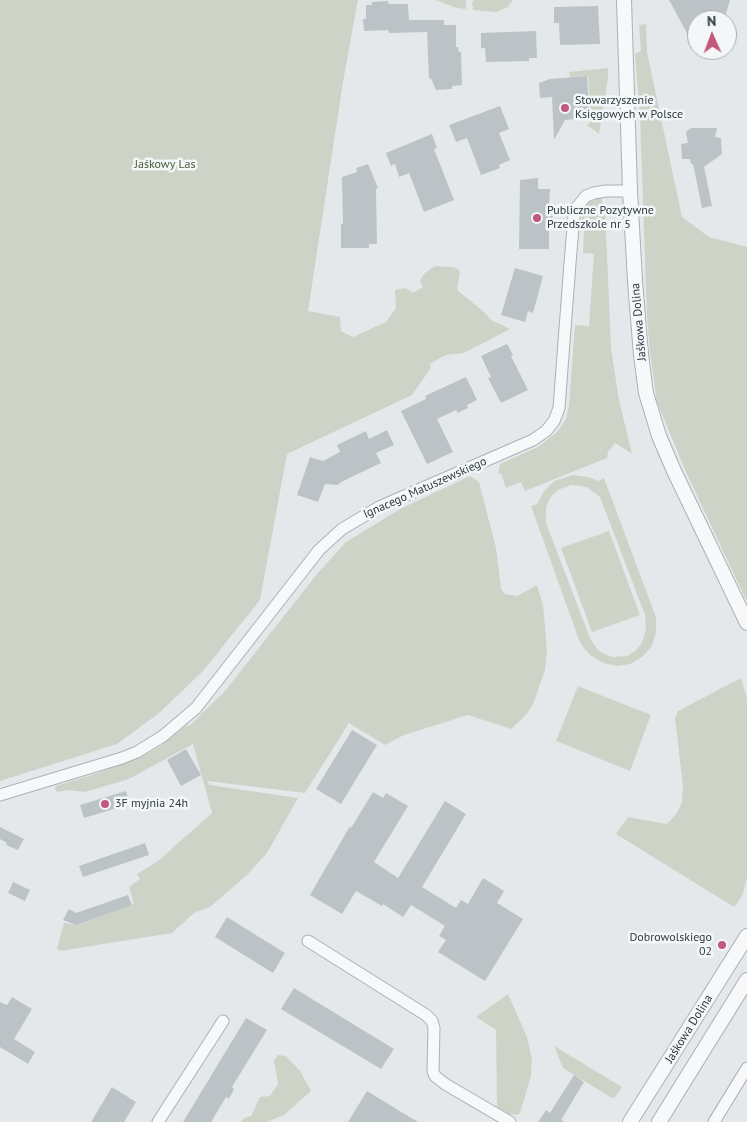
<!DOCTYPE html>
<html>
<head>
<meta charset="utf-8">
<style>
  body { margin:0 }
  #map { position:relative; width:747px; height:1122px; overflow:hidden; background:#e5e8eb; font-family:"PT Sans",sans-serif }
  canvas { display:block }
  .north { position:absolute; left:687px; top:10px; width:50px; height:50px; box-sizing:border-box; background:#f4f7f8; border:1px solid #a5abaf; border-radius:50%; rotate:358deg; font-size:14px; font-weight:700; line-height:20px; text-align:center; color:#2e3942 }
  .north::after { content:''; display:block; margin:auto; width:18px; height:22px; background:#c2587c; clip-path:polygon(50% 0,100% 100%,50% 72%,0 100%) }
</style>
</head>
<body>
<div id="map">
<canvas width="747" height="1122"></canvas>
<div class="north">N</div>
</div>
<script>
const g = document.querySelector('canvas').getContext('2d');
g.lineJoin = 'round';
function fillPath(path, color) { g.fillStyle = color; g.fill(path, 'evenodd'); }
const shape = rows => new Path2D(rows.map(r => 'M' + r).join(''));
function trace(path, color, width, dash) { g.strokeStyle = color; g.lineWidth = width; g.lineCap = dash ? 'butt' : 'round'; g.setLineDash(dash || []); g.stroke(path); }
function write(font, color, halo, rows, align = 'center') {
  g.font = font + ' "PT Sans",sans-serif'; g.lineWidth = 5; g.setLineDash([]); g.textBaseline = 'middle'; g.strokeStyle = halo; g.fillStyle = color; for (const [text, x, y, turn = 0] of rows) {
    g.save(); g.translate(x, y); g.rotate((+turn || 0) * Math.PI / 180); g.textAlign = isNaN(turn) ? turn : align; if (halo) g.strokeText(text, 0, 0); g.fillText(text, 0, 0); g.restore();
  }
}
fillPath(shape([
  [0,0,358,0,343,82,308,311,340,317,341,331,353,337,386,322,396,308,395,290,406,288,413,293,423,287,420,280,425,273,435,266,452,267,457,268,460,272,457,290,484,312,491,320,510,329,464,353,446,355,430,364,431,368,412,395,287,454,260,600,203,671,158,714,117,744,0,781],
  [435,0,466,0,466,9,457,8],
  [474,0,513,0,508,7,496,12,473,10,472,2],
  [646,24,647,52,682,217,709,237,747,247,747,602,686,472,657,402,650,353,647,317,640,117,635,54,641,51,639,25],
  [608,68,608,78,599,134,587,125,591,121,588,76,570,77,569,72],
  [597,198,601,198,605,210,611,348,619,400,632,454,615,443,608,452,607,458,525,491,521,482,506,488,501,473,498,474,500,464,538,447,557,432,566,419,569,406,575,325,589,326,594,254,583,253,584,231,581,227,582,212,588,203],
  [573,475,588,477,598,481,604,478,656,617,656,632,652,646,642,657,630,664,617,666,603,663,590,655,583,647,579,640,531,506,537,504,544,491,554,481],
  [571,485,587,487,600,497,645,615,646,628,642,643,635,651,627,656,612,657,602,653,597,649,590,638,546,523,546,507,550,498,558,490],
  [470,476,479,482,496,548,501,589,505,594,517,596,537,585,543,605,547,651,545,670,534,702,527,714,511,729,468,715,404,735,385,745,349,723,305,793,207,781,210,785,298,798,267,853,248,874,210,907,194,913,172,933,60,951,57,949,64,923,76,925,134,904,129,887,140,879,137,874,158,861,212,813,193,744,129,779,85,792,68,790,57,792,55,789,56,786,95,774,143,756,159,747,187,725,189,726,225,691,317,574,346,542,400,509],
  [609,531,640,615,592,632,561,548],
  [741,678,747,699,747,879,742,896,734,907,616,834,628,817,667,824,677,813,682,802,683,786,675,718,678,711],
  [578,686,651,715,630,771,556,741],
  [508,994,527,1037,532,1060,531,1076,520,1113,517,1115,511,1114,510,1116,497,1109,496,1030,476,1017],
  [554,1046,622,1087,615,1097,612,1098,563,1068],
  [278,1055,286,1056,300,1071,311,1091,284,1115,267,1122,241,1122,244,1118,251,1116,260,1097,270,1096,278,1084,274,1061]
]), '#cdd4c7');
fillPath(shape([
  [669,0,730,0,724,20,697,20,697,30,688,35],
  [388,1,389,4,408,4,409,20,444,20,444,25,456,25,456,47,458,47,459,52,461,52,462,85,452,86,452,89,436,90,431,78,429,79,427,32,389,33,388,30,364,31,363,19,366,19,366,5,372,5,372,2],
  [598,6,600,44,560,45,559,23,554,23,554,7],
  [536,31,537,58,529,58,529,61,486,62,485,48,481,48,481,33],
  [587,76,590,118,565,120,554,140,552,97,540,98,539,83,550,79],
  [500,106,509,129,499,133,510,160,499,165,500,168,481,175,467,138,456,142,449,125],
  [691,128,717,128,715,137,721,138,722,154,704,167,712,206,702,208,693,164,691,164,690,159,682,159,681,144,688,143,686,132],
  [432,134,437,148,434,149,454,200,424,212,409,173,399,177,395,164,391,166,386,153],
  [368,164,378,188,376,189,377,244,369,244,369,248,341,248,341,224,343,224,342,177,357,172,356,168],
  [538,178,538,189,550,189,549,206,553,219,549,231,549,249,519,249,520,180],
  [515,268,543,276,533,313,528,311,525,322,501,315],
  [507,344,513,355,511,356,528,390,501,403,488,378,491,377,481,356],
  [466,377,477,400,467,405,468,408,458,413,456,410,437,419,453,452,427,464,401,411,426,399,425,396],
  [387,430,394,445,376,453,381,463,341,482,338,485,325,484,318,502,297,495,310,457,323,461,340,452,337,445,366,431,369,439],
  [352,730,377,745,341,804,316,789],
  [186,749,201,775,181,786,167,760],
  [126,791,130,804,84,818,80,805],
  [373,792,383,798,386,793,408,806,374,862,398,878,445,801,466,814,422,887,456,908,461,900,468,904,483,878,504,891,497,903,523,919,485,981,438,952,446,940,439,936,445,926,411,905,403,917,383,904,382,906,356,891,342,914,310,895,350,826,351,828],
  [0,827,24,839,18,850,6,845,7,843,0,839],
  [145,843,149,855,83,877,79,866],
  [13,882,30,890,25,901,8,893],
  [128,895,132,905,76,925,63,920,69,909,76,913],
  [227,917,285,953,273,973,215,937],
  [294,988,394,1049,381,1069,281,1009],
  [12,997,32,1009,14,1039,35,1052,28,1064,0,1047,0,1002,7,1005],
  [246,1018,267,1030,232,1087,234,1089,229,1099,226,1097,211,1122,183,1122],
  [574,1075,584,1082,561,1120,565,1122,538,1122,546,1110,550,1113],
  [112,1087,136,1102,124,1122,91,1122],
  [367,1091,380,1099,418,1122,348,1122]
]), '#bcc3c7');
const minor = shape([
  [0,795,122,758,137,752,163,736,196,708,319,550,342,529,379,507,533,440,546,431,554,421,559,408,570,263,574,215,577,207,586,196,594,193,606,191,630,191],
  [308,941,426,1015,432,1021,434,1028,433,1071,435,1076,445,1084,510,1122],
  [158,1122,223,1021],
  [714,1122,747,1068]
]);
const tertiary = shape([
  [624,0,630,191,635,281,641,355,646,393,659,436,674,471,747,623],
  [630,1122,747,936],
  [659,1122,747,980]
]);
trace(minor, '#aab0b5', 13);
trace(tertiary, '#aab0b5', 16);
trace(minor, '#f7f8fa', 11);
trace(tertiary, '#f7f8fa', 14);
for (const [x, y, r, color] of [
  [565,108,5,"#c2587c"],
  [537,218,5,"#c2587c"],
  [105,804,5,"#c2587c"],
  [722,945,5,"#c2587c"]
]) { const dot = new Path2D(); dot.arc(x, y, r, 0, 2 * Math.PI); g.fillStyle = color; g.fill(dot); trace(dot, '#f4f7f8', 2); }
write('12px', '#2e3942', '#f4f7f8', [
  ["Stowarzyszenie",575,101],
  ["Księgowych w Polsce",575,115],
  ["Publiczne Pozytywne",547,211],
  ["Przedszkole nr 5",547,225],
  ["3F myjnia 24h",115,804],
  ["Dobrowolskiego",712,938,"right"],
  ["02",712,952,"right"]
], 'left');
write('12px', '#495c3c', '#f4f7f8', [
  ["Jaśkowy Las",165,165]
]);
write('12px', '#2e3942', '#f4f7f8', [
  ["Jaśkowa Dolina",639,322,-95],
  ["Ignacego Matuszewskiego",425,488,-24],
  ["Jaśkowa Dolina",689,1029,-58]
]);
</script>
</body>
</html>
